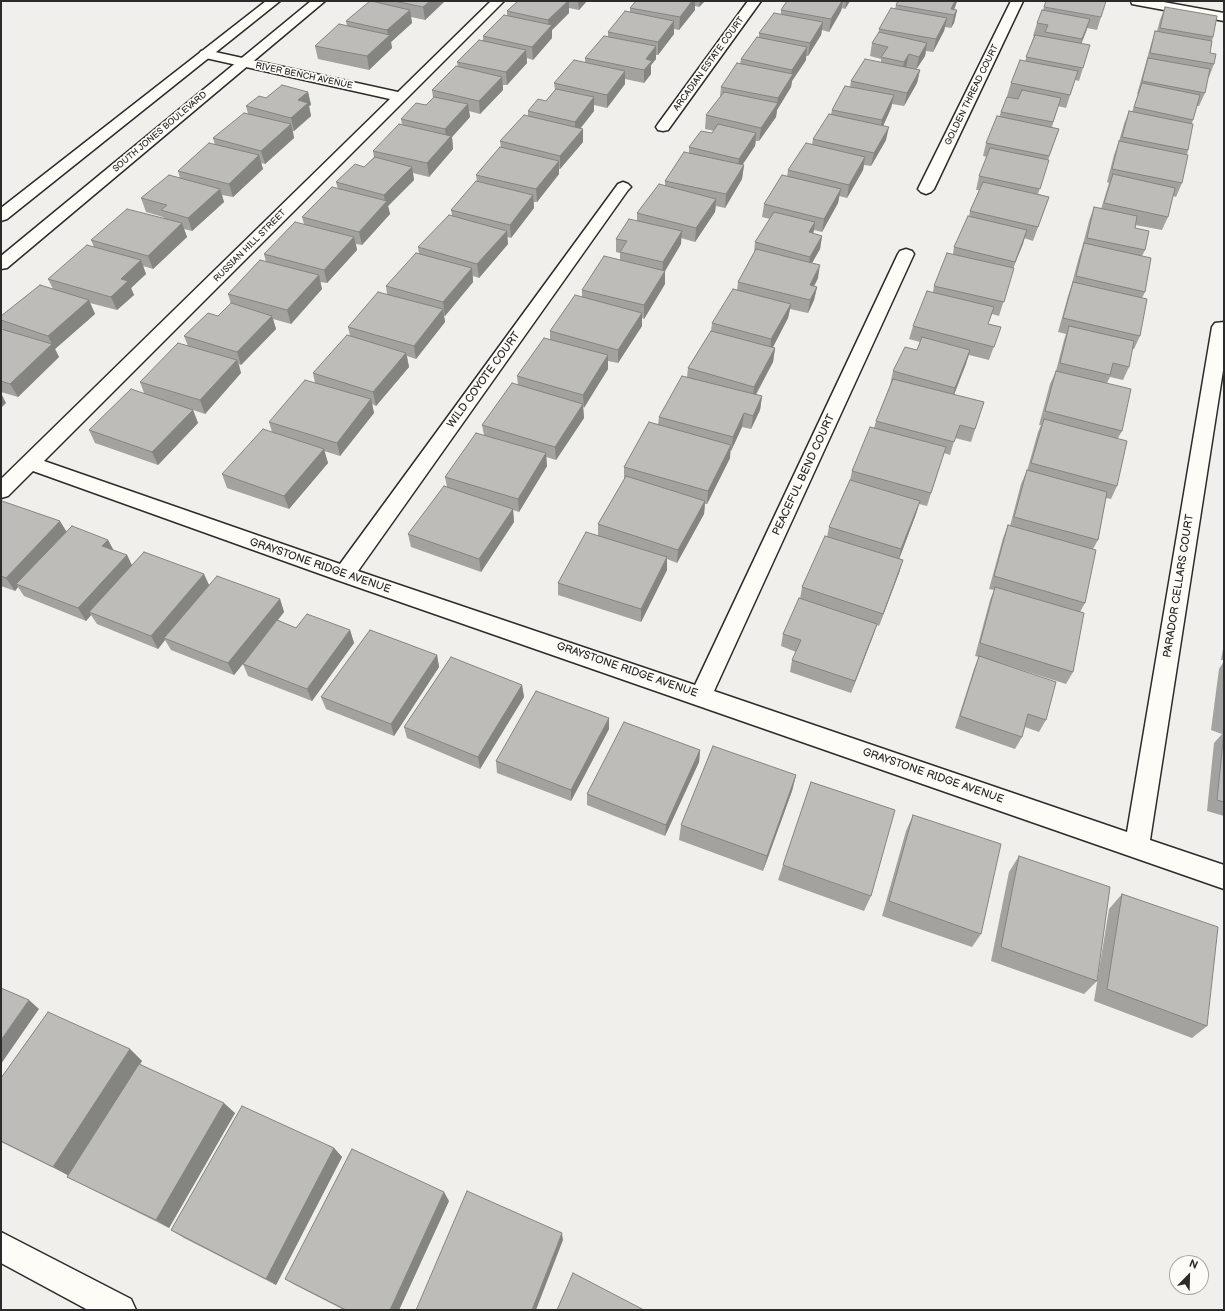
<!DOCTYPE html>
<html>
<head>
<meta charset="utf-8">
<style>
  body { margin:0 }
  #map { position:relative; width:1225px; height:1311px; overflow:hidden; background:#f0efeb; font-family:"Balsamiq Sans",sans-serif }
  canvas { display:block }
  .frame { position:absolute; inset:0; border:2px solid #2b2b2b; pointer-events:none }
  .north { position:absolute; left:1169px; top:1255px; width:40px; height:40px; box-sizing:border-box; background:#fdfcf7; border:1px solid #a9a8a5; border-radius:50%; rotate:23deg; font-size:11px; font-weight:700; line-height:16px; text-align:center; color:#2b2b2b }
  .north::after { content:''; display:block; margin:auto; width:14px; height:18px; background:#2b2b2b; clip-path:polygon(50% 0,100% 100%,50% 72%,0 100%) }
</style>
</head>
<body>
<div id="map">
<canvas width="1225" height="1311"></canvas>
<div class="frame"></div>
<div class="north">N</div>
</div>
<script>
const g = document.querySelector('canvas').getContext('2d');
g.lineJoin = 'round';
const shape = rows => new Path2D(rows.map(r => 'M' + r).join(''));
function trace(path, color, width, dash) { g.strokeStyle = color; g.lineWidth = width; g.lineCap = dash ? 'butt' : 'round'; g.setLineDash(dash || []); g.stroke(path); }
function fillPath(path, color) { g.fillStyle = color; g.fill(path, 'evenodd'); }
function write(font, color, halo, rows, align = 'center') {
  g.font = font + ' "Balsamiq Sans",sans-serif'; g.lineWidth = 3.5; g.setLineDash([]); g.textBaseline = 'middle'; g.strokeStyle = halo; g.fillStyle = color; for (const [text, x, y, turn = 0] of rows) {
    g.save(); g.translate(x, y); g.rotate((+turn || 0) * Math.PI / 180); g.textAlign = isNaN(turn) ? turn : align; if (halo) g.strokeText(text, 0, 0); g.fillText(text, 0, 0); g.restore();
  }
}
const street = shape([
  [491,1,504,1,44,461,340,564,618,184,623,182,628,184,631,187,628,190,358,571,695,685,898,254,900,251,906,249,912,251,914,254,714,691,1127,832,1212,327,1215,323,1224,322,1224,364,1150,840,1224,865,1224,889,337,580,33,471,8,496,1,498,1,479,390,99,201,57,199,54,201,51,206,50,398,92,491,1],
  [748,1,761,1,668,130,663,131,658,130,656,127,658,124,748,1],
  [1011,1,1023,1,934,189,931,192,926,194,921,192,918,189,1011,1],
  [1131,1,1158,1,1224,13,1224,21,1137,5,1132,4,1131,1],
  [1,1232,131,1299,136,1310,88,1310,1,1263,1,1232]
]);
const primary = shape([
  [266,1,280,1,7,219,1,221,1,208,266,1],
  [311,1,325,1,7,268,1,269,1,256,311,1]
]);
trace(street, '#2b2b2b', 3);
trace(primary, '#2b2b2b', 3);
fillPath(street, '#fdfcf7');
fillPath(primary, '#fdfcf7');
fillPath(shape([
  [378,1,445,1,425,20,411,17,412,23,391,42,392,48,369,70,318,59,315,46,347,26,346,21,378,3],
  [518,1,587,1,579,10,569,8,569,13,552,30,552,38,533,60,527,58,527,63,507,85,503,85,503,90,480,114,469,111,470,117,452,137,453,149,429,177,413,173,414,180,388,206,390,214,362,245,356,244,357,250,327,283,320,282,322,289,291,324,273,319,276,329,241,365,239,364,241,373,205,414,193,410,198,423,158,465,95,443,89,430,144,393,140,382,188,346,184,336,218,316,231,304,228,294,266,262,264,254,304,224,302,217,338,189,336,182,364,167,374,157,373,151,402,125,401,119,426,105,433,98,432,90,458,67,457,62,483,41,483,36,507,16,507,11],
  [636,1,705,1,699,7,695,6,695,10,679,30,674,29,674,34,658,55,656,55,656,59,651,65,651,74,644,83,625,79,625,84,607,108,594,105,594,111,580,129,583,129,583,142,560,169,559,169,559,174,537,202,534,202,534,208,511,238,507,237,508,244,479,278,473,276,473,282,445,316,444,316,445,322,416,359,407,356,409,367,376,406,372,404,374,413,340,456,324,451,328,463,289,509,227,488,222,474,272,432,269,422,315,383,313,373,350,336,348,327,387,294,386,286,419,254,418,247,452,215,451,210,477,181,476,175,501,147,500,141,528,116,528,111,546,101,555,90,554,83,585,63,585,58,608,37,608,32,630,13,630,8],
  [787,1,850,1,845,9,842,8,841,11,829,32,822,30,821,35,808,56,806,56,806,60,792,81,791,87,777,110,776,117,759,141,756,141,755,146,742,165,744,165,742,179,725,208,716,206,715,212,695,242,681,238,681,244,665,271,665,284,644,319,642,318,642,326,618,363,608,361,608,369,583,408,584,418,556,460,546,457,547,466,519,512,513,510,514,522,481,572,411,547,408,534,447,487,445,477,484,435,482,425,518,385,517,376,550,340,550,331,582,297,582,290,620,260,620,253,616,252,616,239,637,221,637,213,665,186,665,181,689,153,689,147,712,133,714,131,705,129,706,115,720,97,721,87,740,64,741,59,759,38,759,33,781,14,781,10],
  [898,1,957,1,954,10,957,10,954,23,951,28,945,27,944,31,933,52,926,51,925,56,916,69,920,70,917,83,904,106,892,104,891,108,883,126,886,140,871,166,864,165,863,170,847,198,839,196,838,203,822,232,814,230,813,233,822,236,820,249,812,263,818,278,814,286,817,287,814,300,808,313,790,309,788,318,772,348,775,348,773,362,756,395,762,396,760,410,751,429,742,427,731,451,730,450,730,458,707,504,705,504,704,514,677,563,667,559,667,570,641,622,558,595,558,583,598,536,598,524,624,480,624,467,658,425,659,417,687,377,688,368,711,331,712,323,737,290,738,282,754,253,755,242,770,219,762,217,764,204,787,177,788,170,812,144,813,139,831,114,832,110,850,87,851,81,881,62,881,59,870,56,872,43,879,33,879,29,895,9,896,5],
  [1044,7,1101,17,1097,30,1087,28,1081,43,1083,68,1079,81,1075,80,1066,108,1058,106,1052,127,1059,129,1048,160,1038,194,1049,197,1033,241,1024,238,1013,268,1014,268,999,316,992,314,988,324,1001,327,989,360,969,355,954,395,984,402,971,442,955,438,950,455,944,453,927,506,919,504,916,514,899,559,903,560,899,573,879,626,877,625,873,636,851,693,790,672,792,660,796,652,781,646,783,634,800,599,802,587,827,537,829,527,850,480,852,471,874,428,876,421,890,385,893,371,917,350,920,342,909,339,913,326,933,292,934,286,953,254,954,247,969,217,970,211,979,190,976,190,979,176,987,157,983,156,986,143,999,117,1007,96,1011,83,1025,61,1034,36,1033,36,1037,23,1043,10],
  [1165,7,1213,37,1212,41,1210,53,1214,64,1209,77,1208,77,1205,93,1199,106,1197,106,1192,123,1188,150,1187,155,1182,183,1176,197,1173,196,1168,217,1162,230,1135,225,1135,228,1145,250,1142,256,1145,292,1142,298,1140,336,1134,349,1132,349,1129,367,1123,380,1110,377,1107,383,1122,431,1118,438,1117,486,1111,499,1106,498,1098,540,1093,549,1085,603,1080,612,1073,672,1066,684,1000,663,1046,720,1039,732,1025,727,1022,737,1015,749,955,728,974,669,979,657,975,656,990,600,994,590,989,589,1003,538,1008,525,1010,526,1021,484,1027,470,1027,471,1038,432,1041,425,1039,425,1050,384,1056,371,1064,340,1066,334,1058,332,1068,296,1071,287,1079,257,1082,248,1089,221,1094,207,1101,209,1109,183,1107,182,1114,155,1119,141,1124,124,1129,111,1132,112,1138,94,1137,94,1145,66,1151,44,1155,31,1157,31,1160,20],
  [308,92,311,105,309,106,311,116,294,131,293,131,294,138,265,164,261,163,263,169,233,197,222,195,224,202,192,231,184,229,187,237,153,269,143,266,146,274,131,288,134,295,117,310,90,303,95,314,55,349,59,357,18,397,1,392,1,329,3,330,1,325,1,316,53,289,48,279,94,247,91,240,164,219,163,217,146,212,141,198,180,178,178,171,215,145,213,138,248,114,246,106,266,98],
  [1,501,67,532,108,540,114,551,127,555,132,565,209,585,280,599,284,612,278,620,296,628,350,630,354,643,312,701,248,676,243,664,234,675,171,650,165,640,158,649,97,624,91,615,86,621,24,596,18,587,15,591,1,586],
  [1224,643,1224,660,1221,660],
  [437,655,439,667,394,736,326,709,321,697],
  [1224,661,1224,816,1207,811,1214,743,1222,734,1211,730,1219,669],
  [522,685,524,697,480,769,407,738,404,727],
  [609,729,571,801,497,773,496,761],
  [700,750,699,762,665,836,587,805,587,794],
  [796,775,792,791,763,871,679,840,681,825],
  [913,815,981,934,972,947,882,916,906,831],
  [1019,856,1097,981,1084,994,991,961,1009,872],
  [783,865,871,896,864,911,778,880],
  [1122,894,1207,1026,1192,1038,1094,1001,1109,909],
  [130,1049,142,1061,140,1064,235,1113,169,1228,67,1177,68,1175,1,1142,1,1078],
  [334,1148,342,1157,276,1285,184,1238,171,1230],
  [449,1201,399,1310,344,1310,295,1285,285,1279]
]), '#a3a29e');
fillPath(shape([
  [430,1,445,1,425,20,423,7],
  [568,1,569,1,569,13,552,30,552,38,533,60,532,47,549,29,548,20],
  [578,1,587,1,579,10],
  [692,1,695,1,695,10,679,30,680,17],
  [700,1,705,1,699,7],
  [842,1,843,1,841,11,829,32,831,19],
  [846,1,850,1,845,9],
  [955,1,957,1,955,7,951,15,951,9],
  [410,10,412,23,391,42,392,48,369,70,367,56,388,36,387,30],
  [957,10,954,23,951,28,954,15],
  [947,18,944,31,933,52,936,39],
  [1090,19,1086,32,1078,52,1082,39],
  [674,21,674,34,658,55,658,42],
  [823,22,821,35,808,56,810,43],
  [927,43,925,56,916,70,919,57],
  [656,46,656,59,651,65,651,74,644,83,644,70,646,59],
  [807,47,806,60,792,81,791,87,777,110,776,117,759,141,761,128,777,105,778,98,791,76,792,70],
  [526,50,527,63,507,85,506,72],
  [909,54,906,67,902,75,904,62],
  [920,70,917,83,904,106,907,93],
  [625,71,625,84,607,108,607,95],
  [502,77,503,90,480,114,479,101],
  [308,92,311,105,309,106,311,116,294,131,291,118,298,100],
  [894,95,891,108,880,133,882,120],
  [594,97,594,111,575,135,575,122],
  [468,104,470,117,452,137,453,149,429,177,427,163,446,141,445,129],
  [291,124,294,138,265,164,261,151],
  [889,127,886,140,871,166,874,153],
  [583,129,583,142,560,169,560,156],
  [756,133,755,146,737,173,739,159],
  [259,155,263,169,233,197,229,184],
  [865,157,863,170,847,198,849,185],
  [559,161,559,174,537,202,536,189],
  [744,165,742,179,725,208,726,194],
  [412,167,414,180,388,206,390,214,362,245,359,232,385,203,384,195],
  [220,189,224,202,192,231,188,218],
  [841,189,838,203,822,232,824,219],
  [533,195,534,208,511,238,510,225],
  [716,199,715,212,695,242,696,228],
  [815,222,813,235,809,232],
  [182,223,187,237,153,269,148,256],
  [1027,230,1023,244,1010,276,1015,262],
  [507,231,508,244,479,278,477,264],
  [682,231,681,244,662,276,663,262],
  [822,236,820,249,808,270,810,257],
  [354,237,357,250,327,283,324,270],
  [141,260,146,274,131,288,134,295,117,310,111,297,121,279],
  [820,265,818,278,808,299,810,285],
  [472,268,473,282,445,316,443,302],
  [665,271,665,284,644,319,644,305],
  [319,275,322,289,291,324,287,310],
  [817,287,814,300,808,313,810,300],
  [89,300,95,314,55,349,59,357,18,397,10,384,52,344,48,336],
  [791,304,788,318,770,353,771,339],
  [443,309,445,322,416,359,414,346],
  [642,313,642,326,618,363,618,350],
  [272,316,276,329,241,365,237,352],
  [775,348,773,362,752,401,754,387],
  [970,350,966,364,951,402,955,388],
  [406,353,409,367,376,406,373,392],
  [608,355,608,369,584,408,583,395],
  [237,360,241,373,205,414,200,400],
  [1,393,6,403,1,408],
  [762,396,760,410,751,429,753,416],
  [371,399,374,413,340,456,337,443],
  [583,404,584,418,556,460,555,447],
  [193,410,198,423,158,465,152,452],
  [744,413,742,427,731,451,733,437],
  [731,445,730,458,707,504,708,491],
  [324,449,328,463,289,509,284,496],
  [546,453,547,466,519,512,518,499],
  [705,501,704,514,677,563,678,550],
  [920,501,916,514,898,562,901,549],
  [513,509,514,522,481,572,479,559],
  [60,521,68,534,16,584,18,587,15,591,6,578],
  [108,540,115,553,102,546],
  [127,555,133,568,89,612,91,615,86,621,78,608],
  [667,557,667,570,641,622,641,609],
  [903,560,899,573,879,626,883,614],
  [204,574,210,587,164,638,165,640,158,649,151,636],
  [280,599,284,612,234,675,228,663],
  [877,624,873,636,851,693,855,681],
  [350,630,354,643,312,701,307,689],
  [437,655,439,667,394,736,391,724],
  [522,685,524,697,480,769,478,757],
  [609,718,609,729,571,801,571,790],
  [700,750,699,762,665,836,666,825],
  [796,775,792,791,763,871,767,856],
  [29,1000,39,1009,1,1064,1,1040],
  [130,1049,142,1061,69,1176,53,1167],
  [224,1103,235,1113,169,1228,156,1220],
  [334,1148,342,1157,276,1285,266,1279],
  [444,1192,449,1201,399,1310,390,1310],
  [562,1233,563,1240,536,1310,532,1310]
]), '#848481');
const building = shape([
  [370,1,371,1,410,10,387,30,346,21,370,1],
  [394,1,430,1,423,7,394,1],
  [518,1,568,1,548,20,507,11,518,1],
  [636,1,692,1,680,17,630,8,636,1],
  [787,1,842,1,831,19,781,10,787,1],
  [898,1,955,1,951,9,957,10,954,15,896,5,898,1],
  [1046,1,1106,1,1101,17,1044,7,1046,1],
  [1165,7,1217,16,1213,37,1160,28,1165,7],
  [891,8,947,18,936,39,879,29,891,8],
  [1042,10,1090,19,1082,39,1045,32,1048,25,1037,23,1042,10],
  [625,11,674,21,658,42,608,32,625,11],
  [774,13,823,22,810,43,759,33,774,13],
  [504,15,552,25,532,47,483,36,504,15],
  [339,24,390,35,367,56,315,46,339,24],
  [1155,31,1212,41,1210,53,1216,54,1214,64,1150,53,1155,31],
  [879,32,927,43,919,57,909,54,904,62,881,57,888,47,872,43,879,32],
  [1035,35,1090,45,1083,68,1026,57,1035,35],
  [604,36,656,46,646,59,652,61,644,70,585,58,604,36],
  [757,37,807,47,792,70,741,59,757,37],
  [479,40,526,50,506,72,457,62,479,40],
  [1148,58,1210,69,1205,93,1142,81,1148,58],
  [865,59,920,70,907,93,851,81,865,59],
  [574,60,625,71,607,95,554,83,574,60],
  [1020,60,1078,71,1070,95,1011,83,1020,60],
  [737,63,793,74,778,98,721,87,737,63],
  [456,66,502,77,479,101,432,90,456,66],
  [1142,83,1200,95,1193,120,1134,107,1142,83],
  [282,85,308,92,298,100,308,103,291,118,246,106,259,96,266,98,282,85],
  [845,86,894,95,882,120,832,110,845,86],
  [556,89,594,97,575,122,528,111,538,99,546,101,556,89],
  [1022,90,1061,98,1053,122,1001,112,1007,97,1018,99,1022,90],
  [724,92,778,103,761,128,706,115,724,92],
  [434,97,468,104,445,129,401,119,416,103,426,105,434,97],
  [1129,111,1193,124,1188,150,1122,137,1129,111],
  [244,113,291,124,261,151,213,138,244,113],
  [829,114,889,127,874,153,813,139,829,114],
  [524,115,583,129,560,156,500,141,524,115],
  [997,116,1059,129,1049,156,986,143,997,116],
  [399,124,451,136,427,163,373,151,399,124],
  [718,124,756,133,739,159,689,147,701,131,712,133,718,124],
  [1119,141,1188,155,1182,183,1112,169,1119,141],
  [209,143,259,155,229,184,178,171,209,143],
  [806,143,865,157,849,185,788,170,806,143],
  [500,147,559,161,536,189,476,175,500,147],
  [990,148,1049,160,1040,189,979,176,990,148],
  [684,152,744,165,726,194,665,181,684,152],
  [375,157,412,167,384,195,336,182,355,164,364,167,375,157],
  [1113,174,1175,188,1168,217,1104,203,1113,174],
  [169,175,220,189,188,218,161,210,167,205,141,198,169,175],
  [782,175,841,189,824,219,764,204,782,175],
  [476,181,533,195,510,225,451,210,476,181],
  [983,182,1049,197,1038,227,970,211,983,182],
  [659,184,716,199,696,228,637,213,659,184],
  [332,187,387,201,359,232,302,217,332,187],
  [1094,207,1137,216,1135,228,1149,231,1145,250,1087,238,1094,207],
  [127,209,182,223,148,256,91,240,127,209],
  [774,212,815,222,809,232,822,236,810,257,755,242,774,212],
  [449,215,507,231,477,264,418,247,449,215],
  [968,216,1027,230,1015,262,954,247,968,216],
  [629,219,682,231,663,262,620,252,627,241,616,239,629,219],
  [295,222,354,237,324,270,264,254,295,222],
  [1084,243,1151,258,1145,292,1076,276,1084,243],
  [87,245,141,260,121,279,128,281,111,297,48,279,87,245],
  [756,249,820,265,810,285,817,287,810,300,738,282,756,249],
  [416,253,472,268,443,302,386,286,416,253],
  [947,253,1014,268,1004,302,934,286,947,253],
  [604,256,665,271,644,305,582,290,604,256],
  [260,260,319,275,287,310,228,294,260,260],
  [1073,282,1147,299,1140,336,1063,318,1073,282],
  [40,285,89,300,48,336,1,320,1,316,40,285],
  [733,289,791,304,771,339,712,323,733,289],
  [927,291,994,307,988,324,1001,327,994,347,913,326,927,291],
  [378,292,443,309,414,346,348,327,378,292],
  [575,295,642,313,618,350,550,331,575,295],
  [231,303,272,316,237,352,184,336,208,313,218,316,231,303],
  [1069,326,1134,341,1129,367,1113,363,1110,375,1060,363,1069,326],
  [1,329,52,344,10,384,1,381,1,329],
  [711,331,775,348,754,387,688,368,711,331],
  [347,335,406,353,373,392,313,373,347,335],
  [922,337,970,350,955,388,893,371,905,347,917,350,922,337],
  [544,338,608,355,583,395,517,376,544,338],
  [178,343,237,360,200,400,140,382,178,343],
  [1056,371,1131,389,1122,431,1045,411,1056,371],
  [682,376,762,396,753,416,744,413,733,437,659,417,682,376],
  [893,379,984,402,975,429,960,425,954,442,876,421,893,379],
  [305,380,371,399,337,443,269,422,305,380],
  [512,383,583,404,555,447,482,425,512,383],
  [131,389,193,410,152,452,89,430,131,389],
  [1044,419,1127,441,1117,486,1031,463,1044,419],
  [649,422,731,445,708,491,624,467,649,422],
  [870,427,946,447,931,493,852,471,870,427],
  [263,429,324,449,284,496,222,474,263,429],
  [476,433,546,453,518,499,445,477,476,433],
  [1027,470,1107,492,1098,540,1014,517,1027,470],
  [626,476,705,501,678,550,598,524,626,476],
  [850,480,920,501,901,549,829,527,850,480],
  [444,486,513,509,479,559,408,534,444,486],
  [1,501,2,501,60,521,6,578,1,576,1,501],
  [1008,525,1096,550,1085,603,994,576,1008,525],
  [72,526,108,540,102,546,127,555,78,608,16,584,72,526],
  [586,532,667,557,641,609,558,583,586,532],
  [825,536,903,560,883,614,802,587,825,536],
  [144,552,204,574,151,636,89,612,144,552],
  [217,576,280,599,228,663,164,638,217,576],
  [995,587,1084,613,1073,672,980,643,995,587],
  [799,598,877,624,855,681,792,660,801,640,783,634,799,598],
  [307,614,350,630,307,689,243,664,277,620,296,628,307,614],
  [370,630,437,655,391,724,321,697,370,630],
  [979,656,1056,682,1046,720,1028,714,1022,737,960,716,979,656],
  [451,657,522,685,478,757,404,727,451,657],
  [536,691,609,718,571,790,496,761,536,691],
  [624,722,700,750,666,825,587,794,624,722],
  [1224,732,1224,802,1217,800,1224,732],
  [713,746,796,775,767,856,681,825,713,746],
  [811,782,895,810,871,896,783,865,811,782],
  [913,815,1001,844,981,934,889,901,913,815],
  [1019,856,1110,887,1097,981,1001,947,1019,856],
  [1122,894,1218,927,1207,1026,1107,989,1122,894],
  [1,988,29,1000,1,1040,1,988],
  [48,1012,130,1049,53,1167,1,1141,1,1078,48,1012],
  [139,1064,224,1103,156,1220,67,1177,139,1064],
  [242,1106,334,1148,266,1279,171,1230,242,1106],
  [352,1149,444,1192,390,1310,346,1310,285,1279,352,1149],
  [467,1191,562,1233,532,1310,416,1310,467,1191],
  [573,1273,644,1310,557,1310,573,1273]
]);
fillPath(building, '#bdbcb8');
trace(building, '#848481', 1);
write('9px', '#2b2b2b', '#fdfcf7', [
  ["ARCADIAN ESTATE COURT",709,64,-54],
  ["RIVER BENCH AVENUE",304,76,12],
  ["GOLDEN THREAD COURT",972,95,-64],
  ["SOUTH JONES BOULEVARD",160,132,-40],
  ["RUSSIAN HILL STREET",250,246,-45]
]);
write('11px', '#2b2b2b', '#fdfcf7', [
  ["WILD COYOTE COURT",484,380,-54],
  ["PEACEFUL BEND COURT",804,475,-65],
  ["GRAYSTONE RIDGE AVENUE",320,566,19],
  ["PARADOR CELLARS COURT",1179,586,-81],
  ["GRAYSTONE RIDGE AVENUE",627,670,19],
  ["GRAYSTONE RIDGE AVENUE",933,776,19]
]);
</script>
</body>
</html>
